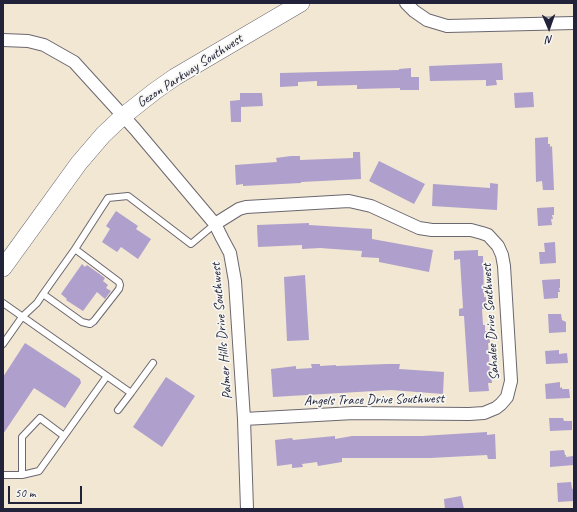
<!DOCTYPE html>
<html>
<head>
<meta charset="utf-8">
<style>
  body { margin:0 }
  #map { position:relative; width:577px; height:512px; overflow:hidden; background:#f2e7d2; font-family:Caveat,sans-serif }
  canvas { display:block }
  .frame { position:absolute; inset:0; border:4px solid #22223b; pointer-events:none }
  .north { position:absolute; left:529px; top:8px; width:40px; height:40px; -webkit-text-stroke:3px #f6f6f2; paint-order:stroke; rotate:178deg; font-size:11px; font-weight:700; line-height:16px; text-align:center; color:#22223b }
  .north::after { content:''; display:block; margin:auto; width:14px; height:18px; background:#22223b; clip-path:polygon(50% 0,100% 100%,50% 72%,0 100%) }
  .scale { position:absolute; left:8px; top:486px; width:74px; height:18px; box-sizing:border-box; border:2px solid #22223b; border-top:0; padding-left:5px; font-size:12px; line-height:14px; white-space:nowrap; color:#22223b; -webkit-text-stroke:3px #f6f6f2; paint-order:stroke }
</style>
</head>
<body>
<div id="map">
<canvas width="577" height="512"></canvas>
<div class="frame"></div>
<div class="north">N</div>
<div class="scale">50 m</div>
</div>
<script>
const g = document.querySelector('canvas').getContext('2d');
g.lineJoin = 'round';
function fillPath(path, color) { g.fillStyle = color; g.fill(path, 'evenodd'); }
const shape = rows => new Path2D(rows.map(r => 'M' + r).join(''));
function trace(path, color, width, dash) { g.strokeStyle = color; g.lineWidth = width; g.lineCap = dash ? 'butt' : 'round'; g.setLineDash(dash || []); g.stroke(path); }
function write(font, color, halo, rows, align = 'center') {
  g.font = font + ' Caveat,sans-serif'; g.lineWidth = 3.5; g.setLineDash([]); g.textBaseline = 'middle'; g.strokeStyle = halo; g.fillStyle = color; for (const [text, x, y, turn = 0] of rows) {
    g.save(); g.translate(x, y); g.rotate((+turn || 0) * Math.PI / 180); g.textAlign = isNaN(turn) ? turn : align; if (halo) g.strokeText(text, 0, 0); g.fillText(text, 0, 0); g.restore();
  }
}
fillPath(shape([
  [502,63,503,80,496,80,497,85,486,86,486,80,430,81,429,66],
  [411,68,411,77,419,77,419,90,400,90,400,88,357,89,357,85,317,86,317,81,298,82,298,86,280,87,280,73,399,70,399,69],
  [533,92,534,107,515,108,514,93],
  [240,93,262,93,263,106,241,107,241,122,231,122,230,101,240,100],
  [548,137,548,144,550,144,550,147,552,146,554,190,543,190,542,181,536,182,535,138],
  [353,152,360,152,361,179,301,182,301,183,243,186,243,184,236,185,235,165,277,162,276,158,291,156,300,156,300,160,353,158],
  [379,161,425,184,414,204,369,181],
  [490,183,498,184,497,210,432,206,433,184,490,188],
  [554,207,554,215,552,215,553,219,551,219,552,225,538,226,537,208],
  [116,211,138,226,136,229,151,239,138,259,121,247,117,252,102,242,110,229,106,226],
  [309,223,309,225,372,229,372,239,433,250,429,272,379,262,379,258,361,257,362,251,320,248,302,249,302,245,258,247,257,225],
  [555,242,556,263,540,264,539,252,545,252,544,243],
  [478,250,478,256,483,256,484,297,486,297,486,309,482,309,483,325,485,325,485,331,489,331,490,343,488,343,490,372,491,372,492,383,488,383,489,391,469,392,464,316,459,316,459,309,463,308,460,259,454,260,454,251],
  [82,264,85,267,87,265,105,278,103,281,108,285,106,288,111,291,105,299,97,292,83,311,66,300,67,299,61,294],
  [305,275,309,340,287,341,284,277],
  [560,279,560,288,559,288,560,292,558,292,558,298,544,299,542,280],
  [548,314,561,314,562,320,566,322,566,332,549,333],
  [25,343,80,379,81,383,65,408,34,388,3,434,3,377],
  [559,350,559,354,567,353,568,363,546,364,545,351],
  [311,364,320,364,320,366,336,365,336,366,387,364,400,364,399,369,444,372,443,394,391,390,273,397,271,369,296,366,296,369,312,368],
  [166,377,195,396,162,447,133,427],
  [560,382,560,388,562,387,562,389,569,389,570,398,546,399,545,384],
  [549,418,563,418,564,421,572,421,572,430,550,431],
  [487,432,487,435,495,434,496,459,488,459,487,455,430,458,342,458,342,462,318,466,317,462,302,464,303,467,292,468,292,464,277,466,275,440,292,438,293,440,335,436,335,439,352,436,422,436],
  [564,450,565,455,566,455,566,457,573,456,574,465,550,467,550,451],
  [571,482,572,489,574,488,574,501,558,502,557,483],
  [461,496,464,509,445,509,444,499]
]), '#ae9fcc');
const service = shape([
  [75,249,108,198,128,196,191,244,215,224],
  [3,303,131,393,118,410],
  [3,344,22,317,37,303,43,294,75,249,119,282,120,285,119,289,94,321,90,324,82,322,43,294],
  [131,393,153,363],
  [3,475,22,475,39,471,107,376],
  [22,475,22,437,40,418,64,436]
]);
const minor = shape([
  [406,3,414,11,427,20,447,26,574,23],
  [3,40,28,41,44,45,74,62,135,129,215,224,222,238,230,253,235,281,244,419,247,509],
  [215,224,239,209,246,207,349,201,371,206,419,228,432,230,471,230,482,233,488,235,498,246,502,255,504,266,511,381,507,397,501,404,496,408,484,413,469,414,354,413,244,419]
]);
const secondary = shape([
  [3,268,79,163,103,135,122,117,155,91,175,77,301,3]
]);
trace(service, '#6b6770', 8);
trace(minor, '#6b6770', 14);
trace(secondary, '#6b6770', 18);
trace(service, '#fff', 6);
trace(minor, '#fff', 12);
trace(secondary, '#fff', 17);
write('14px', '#22223b', '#f6f6f2', [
  ["Gezon Parkway Southwest",190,71,-33],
  ["Sahalee Drive Southwest",491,322,-94],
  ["Palmer Hills Drive Southwest",222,331,-95],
  ["Angels Trace Drive Southwest",374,400,-1]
]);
</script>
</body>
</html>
